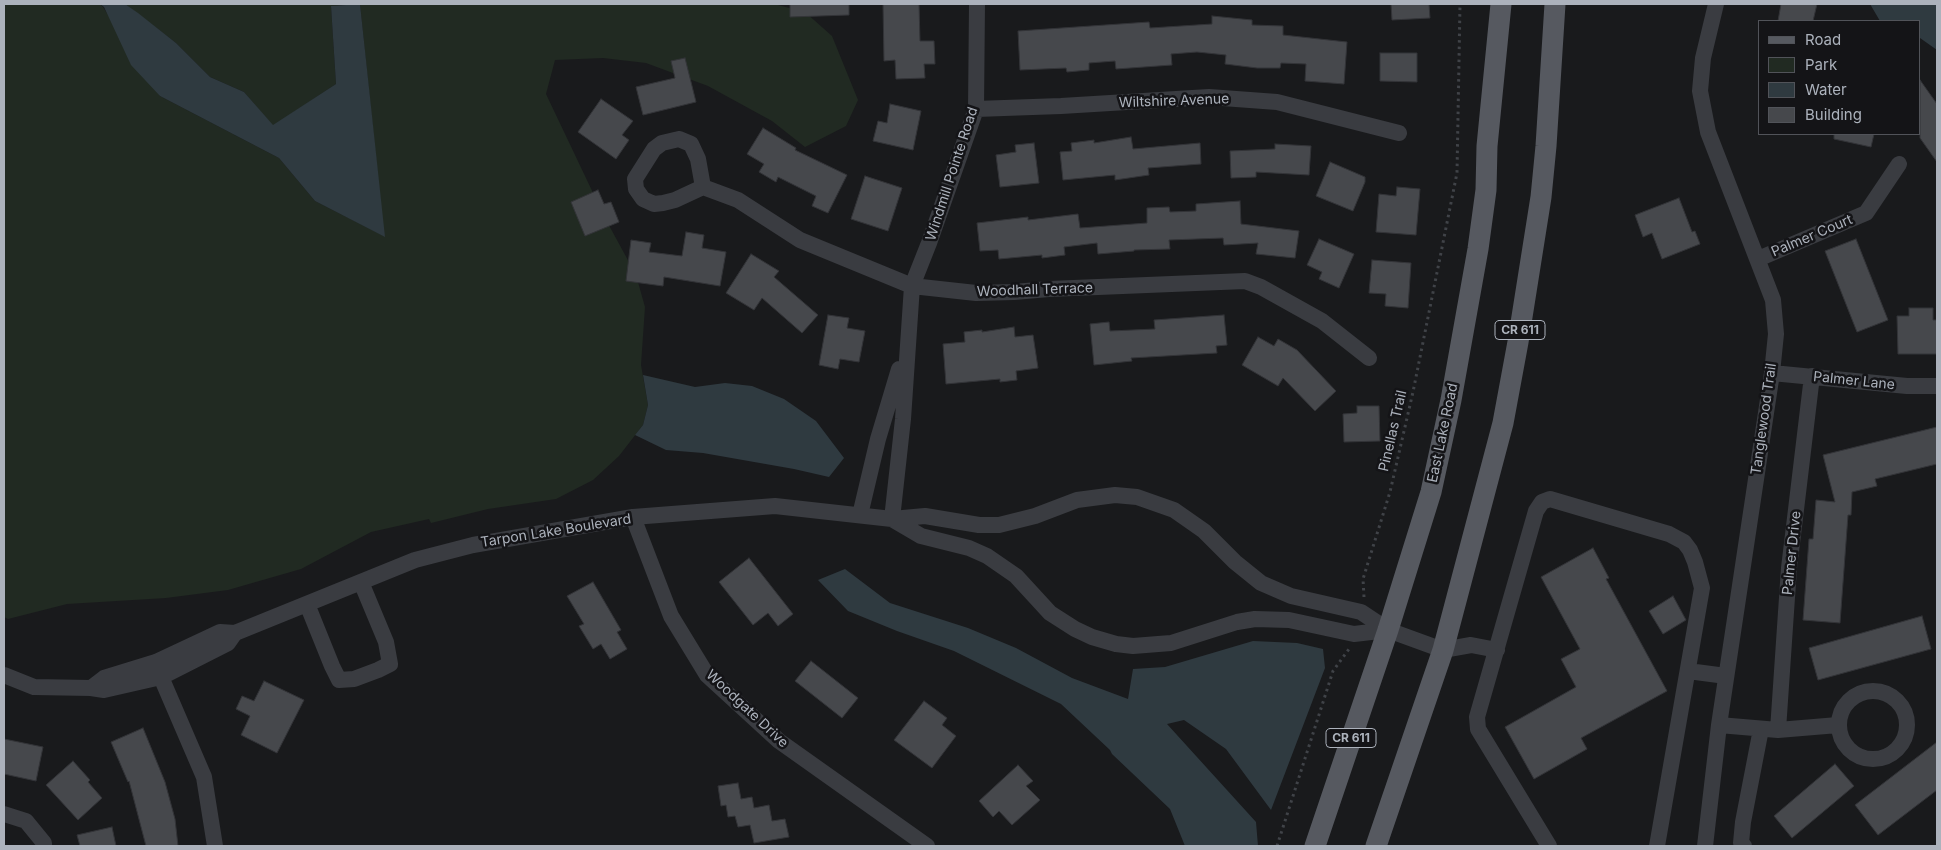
<!DOCTYPE html>
<html>
<head>
<meta charset="utf-8">
<style>
  body { margin:0 }
  #map { position:relative; width:1941px; height:850px; overflow:hidden; background:#191a1c; font-family:Inter,sans-serif }
  canvas { display:block }
  .frame { position:absolute; inset:0; border:5px solid #acb2bc; pointer-events:none }
  .legend { position:absolute; left:1758px; top:20px; width:162px; height:115px; box-sizing:border-box; background:#141417; border:1px solid #515359; margin:0; padding:6px 9px; list-style:none; font-size:15px; color:#acb2bc }
  .legend li { display:flex; align-items:center; gap:10px; height:25px }
  .legend b { width:25px; border:1px solid #515359 }
</style>
</head>
<body>
<div id="map">
<canvas width="1941" height="850"></canvas>
<div class="frame"></div>
<ul class="legend">
<li><b style="height:6px;background:#565960"></b>Road</li>
<li><b style="height:14px;background:#212a22"></b>Park</li>
<li><b style="height:14px;background:#2f3a40"></b>Water</li>
<li><b style="height:14px;background:#46484c"></b>Building</li>
</ul>
</div>
<script>
const g = document.querySelector('canvas').getContext('2d');
g.lineJoin = 'round';
function fillPath(path, color) { g.fillStyle = color; g.fill(path, 'evenodd'); }
const shape = rows => new Path2D(rows.map(r => 'M' + r).join(''));
function trace(path, color, width, dash) { g.strokeStyle = color; g.lineWidth = width; g.lineCap = dash ? 'butt' : 'round'; g.setLineDash(dash || []); g.stroke(path); }
function write(font, color, halo, rows, align = 'center') {
  g.font = font + ' Inter,sans-serif'; g.lineWidth = 5; g.setLineDash([]); g.textBaseline = 'middle'; g.strokeStyle = halo; g.fillStyle = color; for (const [text, x, y, turn = 0] of rows) {
    g.save(); g.translate(x, y); g.rotate((+turn || 0) * Math.PI / 180); g.textAlign = isNaN(turn) ? turn : align; if (halo) g.strokeText(text, 0, 0); g.fillText(text, 0, 0); g.restore();
  }
}
fillPath(shape([
  [4,4,100,4,103,7,160,96,279,158,315,201,384,236,360,4,774,4,805,12,832,36,858,100,846,126,805,147,772,121,708,86,646,63,603,58,555,60,546,94,605,218,636,275,645,307,641,365,648,405,643,425,619,456,593,480,556,499,488,509,431,523,429,519,371,532,301,569,228,590,166,598,67,604,8,619,4,617],
  [125,4,354,4,331,6,336,84,273,126,244,92,210,77,176,43]
]), '#212a22');
fillPath(shape([
  [100,4,125,4,138,13,176,43,210,77,244,92,273,125,336,84,331,6,360,4,385,237,315,201,279,158,160,96,131,65,104,7],
  [1870,4,1937,4,1937,50,1920,38,1920,21,1880,21],
  [643,375,695,387,725,383,752,386,784,399,816,421,844,458,829,477,794,469,703,453,666,450,635,435,643,425,648,405],
  [845,569,890,603,968,628,1016,648,1072,678,1128,699,1133,669,1165,667,1253,641,1297,643,1323,649,1325,668,1271,810,1226,749,1184,720,1167,724,1256,822,1258,846,1185,846,1170,809,1112,754,1110,750,1061,704,954,651,897,631,848,611,818,580]
]), '#2f3a40');
const building = shape([
  [790,4,849,4,849,15,790,17,790,4],
  [883,4,919,4,920,41,934,41,935,64,924,64,925,78,896,79,895,60,884,61,883,4],
  [1391,4,1429,4,1430,18,1392,20,1391,4],
  [1781,4,1817,4,1813,21,1778,21,1781,4],
  [1212,16,1252,20,1252,25,1283,26,1283,35,1347,42,1344,84,1305,81,1306,64,1281,63,1280,68,1257,68,1225,64,1226,55,1197,52,1171,54,1172,65,1116,69,1115,61,1089,63,1089,70,1067,72,1066,68,1020,70,1018,31,1149,22,1150,28,1212,24,1212,16],
  [1380,53,1417,53,1417,82,1380,81,1380,53],
  [685,58,696,102,643,115,636,87,675,78,671,61,685,58],
  [1920,80,1937,104,1937,162,1920,138,1920,80],
  [601,99,633,121,622,135,629,140,616,159,578,132,601,99],
  [890,104,921,111,913,150,873,141,878,121,887,123,890,104],
  [763,128,796,148,795,150,847,175,828,213,812,206,816,196,778,177,776,182,759,172,764,164,747,154,763,128],
  [1834,134,1874,134,1871,147,1834,139,1834,134],
  [1131,137,1133,149,1200,143,1201,164,1148,168,1149,175,1115,180,1115,175,1063,180,1060,152,1072,151,1071,143,1094,140,1094,143,1131,137],
  [1034,143,1039,183,1000,187,996,155,1016,152,1015,145,1034,143],
  [1275,144,1311,146,1309,175,1256,172,1256,177,1231,178,1230,151,1275,149,1275,144],
  [1330,162,1365,177,1365,182,1353,211,1316,196,1330,162],
  [865,176,902,188,888,231,851,219,865,176],
  [1397,187,1420,189,1416,235,1376,232,1379,194,1396,196,1397,187],
  [598,190,604,204,611,202,619,222,585,236,571,202,598,190],
  [1679,198,1692,232,1695,231,1700,244,1662,259,1652,233,1643,237,1635,215,1679,198],
  [1240,201,1241,224,1299,231,1295,258,1256,254,1258,243,1224,245,1223,238,1169,240,1170,249,1134,250,1134,251,1098,254,1097,243,1064,247,1065,255,1042,258,1042,255,999,259,998,250,980,251,977,223,1028,217,1028,220,1078,214,1080,228,1147,223,1147,208,1169,207,1170,212,1196,211,1196,204,1240,201],
  [686,232,704,235,702,248,726,252,720,286,664,277,663,286,626,281,631,240,651,243,649,252,682,256,686,232],
  [1319,239,1354,254,1339,288,1319,279,1322,272,1307,265,1319,239],
  [1856,239,1888,320,1857,332,1825,251,1856,239],
  [751,254,779,271,774,277,818,315,802,333,762,298,754,310,726,293,751,254],
  [1372,260,1411,263,1408,308,1385,306,1386,294,1369,293,1372,260],
  [1909,308,1933,308,1933,320,1937,320,1937,354,1898,354,1897,316,1909,316,1909,308],
  [828,315,849,318,847,328,865,331,859,362,840,359,838,369,819,365,828,315],
  [1224,315,1227,345,1216,346,1217,353,1131,358,1132,361,1094,365,1090,324,1109,322,1110,331,1155,329,1154,320,1224,315],
  [1014,327,1015,337,1033,335,1038,368,1016,371,1017,380,1000,382,1000,379,946,384,943,344,965,342,964,332,982,330,982,332,1014,327],
  [1258,337,1274,346,1278,339,1297,350,1336,391,1315,411,1283,378,1278,386,1242,365,1258,337],
  [1357,406,1379,406,1380,441,1344,442,1343,414,1357,413,1357,406],
  [1937,427,1937,464,1875,479,1877,486,1852,492,1851,515,1848,515,1840,623,1803,620,1809,539,1813,539,1816,500,1835,502,1823,455,1937,427],
  [1593,548,1609,578,1606,579,1667,691,1581,738,1587,749,1534,779,1505,727,1576,687,1561,659,1580,649,1541,577,1593,548],
  [749,558,793,614,778,626,768,613,753,625,719,582,749,558],
  [593,582,621,630,617,632,627,649,610,659,601,644,593,649,579,626,584,624,567,596,593,582],
  [1673,596,1686,620,1663,634,1649,611,1673,596],
  [1922,616,1931,649,1818,680,1809,648,1922,616],
  [811,661,858,698,842,718,795,681,811,661],
  [264,681,304,700,277,753,241,735,250,716,236,709,242,696,254,701,264,681],
  [924,701,947,718,942,725,956,736,932,768,894,740,924,701],
  [143,728,165,782,175,819,178,846,146,846,129,781,128,782,111,742,143,728],
  [4,739,43,747,36,781,4,774,4,739],
  [1937,742,1937,790,1878,835,1855,805,1937,742],
  [73,761,90,780,88,782,102,798,78,820,46,785,73,761],
  [1835,764,1854,786,1792,838,1774,816,1835,764],
  [1018,765,1033,781,1026,786,1040,800,1012,825,999,811,993,817,979,801,1018,765],
  [738,783,741,799,752,797,754,808,769,805,772,821,785,819,789,837,754,843,750,825,738,827,735,816,728,817,726,805,721,806,718,786,738,783],
  [112,827,116,846,80,846,77,835,112,827]
]);
fillPath(building, '#46484c');
trace(building, '#333438', 1);
trace(shape([
  [1364,597,1363,579,1390,492,1413,392,1457,173,1460,4],
  [1277,846,1333,671,1349,649]
]), '#404348', 3, [2.5, 4]);
trace(shape([
  [976,109,1061,106,1209,97,1277,102,1399,133],
  [679,139,691,144,698,159,703,187,675,200,663,203,654,204,643,199,636,189,635,179,654,149,662,143,679,139],
  [703,187,738,200,800,240,912,286,976,293,1014,292,1049,289,1245,281,1261,287,1322,321,1369,358],
  [1758,259,1866,213,1899,164],
  [1772,373,1907,386,1937,386],
  [860,515,878,439,899,369],
  [633,517,671,616,707,675,779,741,927,846],
  [892,519,921,536,969,548,987,556,1016,576,1050,613,1075,629,1092,637,1116,644,1133,646,1171,643,1237,622,1255,619,1289,620,1354,634,1388,630],
  [892,519,903,419,912,286,929,243,976,109,977,4],
  [307,604,332,666,339,680,354,679,378,670,390,664,386,642,361,582],
  [1688,671,1726,676],
  [4,675,34,687,91,688,104,690,161,677,228,643,235,633],
  [161,677,204,777,215,846],
  [91,688,104,678,156,662,220,632,235,633,415,560,473,545,633,517,775,506,892,519,925,516,979,525,999,525,1035,516,1077,500,1115,495,1137,497,1174,510,1204,531,1235,562,1261,583,1291,596,1361,612,1388,630,1443,650,1471,645,1497,650],
  '1839 725a34 34 0 1 1 68 0a34 34 0 1 1-68 0Z',
  [1719,725,1778,730,1838,725],
  [1778,730,1789,568,1812,376],
  [4,814,26,821,44,843,44,846],
  [1549,846,1478,729,1477,717,1536,511,1542,502,1550,499,1669,534,1684,542,1690,550,1695,562,1702,588,1657,846],
  [1705,846,1719,725,1772,373,1776,334,1773,300,1708,132,1700,91,1703,58,1716,4],
  [1744,846,1741,843,1743,822,1761,729]
]), '#3a3c41', 16);
trace(shape([
  [1315,846,1388,630,1431,492,1451,400,1478,249,1486,190,1487,146,1501,4],
  [1376,846,1443,650,1503,423,1518,342,1541,197,1546,146,1555,4]
]), '#565960', 21);
for (const [x, y, w] of [
  [1520,330,50],
  [1351,738,50]
]) { const box = new Path2D(); box.roundRect(x - w / 2, y - 9.5, w, 19, 4); g.fillStyle = '#141417'; g.fill(box); trace(box, '#acb2bc', 1); }
write('bold 12px', '#acb2bc', null, [
  ["CR 611",1520,330],
  ["CR 611",1351,738]
]);
write('14px', '#acb2bc', '#141417', [
  ["Wiltshire Avenue",1174,101,-2],
  ["Windmill Pointe Road",952,174,-72],
  ["Palmer Court",1812,236,-23],
  ["Woodhall Terrace",1035,290,-2],
  ["Palmer Lane",1854,381,6],
  ["Tanglewood Trail",1764,419,-82],
  ["Pinellas Trail",1393,431,-77],
  ["East Lake Road",1443,433,-78],
  ["Tarpon Lake Boulevard",556,531,-9],
  ["Palmer Drive",1792,553,-84],
  ["Woodgate Drive",747,709,43]
]);
</script>
</body>
</html>
